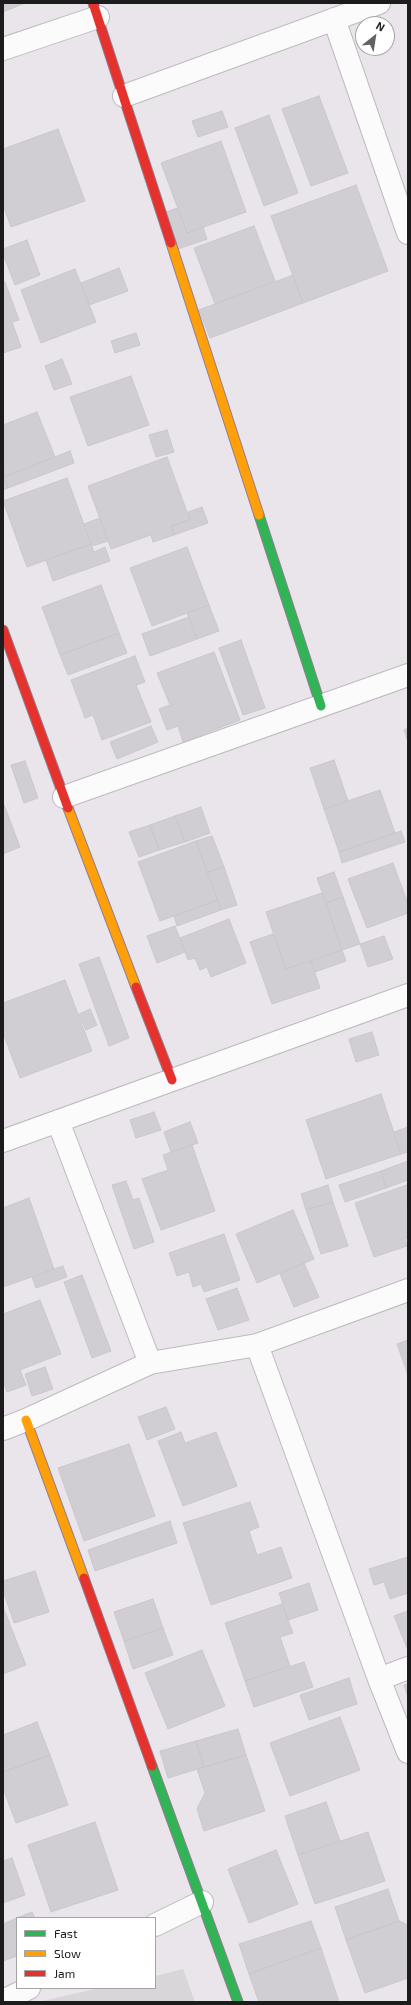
<!DOCTYPE html>
<html>
<head>
<meta charset="utf-8">
<style>
  body { margin:0 }
  #map { position:relative; width:411px; height:2005px; overflow:hidden; background:#e9e5ea; font-family:"Exo 2",sans-serif }
  canvas { display:block }
  .frame { position:absolute; inset:0; border:4px solid #1c1c1c; pointer-events:none }
  .legend { position:absolute; left:16px; top:1917px; width:140px; height:72px; box-sizing:border-box; background:#fff; border:1px solid #a4a4a4; margin:0; padding:5px 7px; list-style:none; font-size:12px; color:#1c1c1c }
  .legend li { display:flex; align-items:center; gap:8px; height:20px }
  .legend b { width:20px; border:1px solid #a4a4a4 }
  .north { position:absolute; left:355px; top:16px; width:40px; height:40px; box-sizing:border-box; background:#fff; border:1px solid #a4a4a4; border-radius:50%; rotate:30deg; font-size:11px; font-weight:700; line-height:16px; text-align:center; color:#1c1c1c }
  .north::after { content:''; display:block; margin:auto; width:14px; height:18px; background:#646264; clip-path:polygon(50% 0,100% 100%,50% 72%,0 100%) }
</style>
</head>
<body>
<div id="map">
<canvas width="411" height="2005"></canvas>
<div class="frame"></div>
<ul class="legend">
<li><b style="height:5px;background:#30b455"></b>Fast</li>
<li><b style="height:5px;background:#ff9f0a"></b>Slow</li>
<li><b style="height:5px;background:#e5322d"></b>Jam</li>
</ul>
<div class="north">N</div>
</div>
<script>
const g = document.querySelector('canvas').getContext('2d');
g.lineJoin = 'round';
function fillPath(path, color) { g.fillStyle = color; g.fill(path, 'evenodd'); }
const shape = rows => new Path2D(rows.map(r => 'M' + r).join(''));
function trace(path, color, width, dash) { g.strokeStyle = color; g.lineWidth = width; g.lineCap = dash ? 'butt' : 'round'; g.setLineDash(dash || []); g.stroke(path); }
fillPath(shape([
  [183,1969,195,2002,38,2002,100,1988,155,1988,155,1976]
]), '#d8d6d8');
const building = shape([
  [3,3,25,3,3,12,3,3],
  [319,96,348,173,311,186,282,109,319,96],
  [222,111,228,127,198,137,192,121,222,111],
  [269,115,298,193,264,206,235,128,269,115],
  [58,129,85,201,11,227,3,205,3,149,58,129],
  [221,141,246,212,187,233,161,163,221,141],
  [356,185,388,271,303,303,271,216,356,185],
  [178,208,187,233,203,227,207,239,175,250,162,213,178,208],
  [254,226,275,281,215,304,194,248,254,226],
  [27,240,40,275,15,285,3,254,3,249,27,240],
  [119,268,128,291,89,305,81,283,119,268],
  [75,269,96,322,41,343,21,290,75,269],
  [293,275,303,303,210,338,199,310,293,275],
  [5,282,19,320,12,322,21,347,3,353,3,283,5,282],
  [136,333,140,345,115,353,111,341,136,333],
  [62,359,72,384,54,390,45,366,62,359],
  [131,376,149,425,88,446,70,397,131,376],
  [37,412,55,457,4,477,3,425,37,412],
  [167,430,174,452,156,457,149,435,167,430],
  [70,451,74,463,8,488,4,477,70,451],
  [167,457,190,520,171,526,174,535,153,542,151,535,111,549,88,486,167,457],
  [3,474,8,488,3,490,3,474],
  [67,478,91,544,27,567,3,501,67,478],
  [202,507,208,523,174,535,171,526,190,520,188,512,202,507],
  [100,518,108,541,92,546,84,524,100,518],
  [91,544,94,552,105,547,110,561,53,581,46,560,91,544],
  [187,547,209,605,152,626,130,568,187,547],
  [101,585,119,633,60,655,42,607,101,585],
  [209,605,219,631,197,639,187,613,209,605],
  [189,617,197,639,150,656,142,634,189,617],
  [119,633,127,653,68,675,60,655,119,633],
  [241,640,265,708,243,715,219,648,241,640],
  [214,652,240,720,183,742,178,726,167,730,159,709,170,705,157,673,214,652],
  [135,656,145,682,136,685,151,722,102,740,93,715,85,718,71,680,135,656],
  [151,726,158,742,117,759,110,742,151,726],
  [408,728,408,742,404,730,408,728],
  [334,760,348,801,324,809,310,768,334,760],
  [25,761,38,798,24,803,11,765,25,761],
  [380,790,395,833,339,852,324,809,380,790],
  [3,802,20,847,3,854,3,802],
  [201,807,210,833,185,842,175,816,201,807],
  [175,816,185,842,159,850,150,825,175,816],
  [150,825,159,850,139,857,129,832,150,825],
  [401,831,405,842,342,863,339,852,401,831],
  [212,836,224,867,207,872,196,841,212,836],
  [196,841,218,900,160,921,138,862,196,841],
  [393,863,408,904,408,913,367,928,348,879,393,863],
  [224,867,237,905,221,910,207,872,224,867],
  [334,872,343,897,326,903,317,878,334,872],
  [322,893,342,950,286,969,266,912,322,893],
  [343,897,360,944,342,950,326,903,343,897],
  [218,900,221,910,177,926,174,916,218,900],
  [229,919,246,963,211,977,207,967,200,970,195,958,188,960,180,938,229,919],
  [175,926,185,952,157,963,147,936,175,926],
  [273,934,286,969,311,961,320,988,272,1004,250,942,273,934],
  [384,936,393,959,368,967,360,944,384,936],
  [342,950,346,961,315,972,311,961,342,950],
  [99,957,129,1038,109,1046,79,964,99,957],
  [65,980,92,1051,20,1078,3,1033,3,1003,65,980],
  [90,1009,97,1025,86,1030,79,1014,90,1009],
  [372,1032,379,1055,356,1062,349,1039,372,1032],
  [381,1094,401,1154,326,1179,306,1120,381,1094],
  [154,1112,161,1130,136,1138,130,1120,154,1112],
  [190,1122,198,1143,171,1152,164,1132,190,1122],
  [408,1127,408,1152,401,1154,394,1132,408,1127],
  [192,1145,215,1211,161,1230,142,1179,168,1170,163,1155,192,1145],
  [408,1161,408,1180,386,1188,381,1171,408,1161],
  [381,1171,386,1188,345,1202,339,1185,381,1171],
  [126,1181,133,1200,139,1198,154,1242,134,1249,112,1185,126,1181],
  [328,1185,333,1202,306,1210,301,1194,328,1185],
  [407,1185,408,1238,405,1239,407,1246,374,1257,355,1203,407,1185],
  [29,1198,54,1269,3,1287,3,1208,29,1198],
  [333,1202,348,1246,321,1254,306,1210,333,1202],
  [293,1210,314,1259,257,1283,236,1234,293,1210],
  [224,1234,240,1280,204,1292,201,1284,193,1287,189,1272,177,1276,169,1253,224,1234],
  [304,1263,319,1297,294,1307,280,1274,304,1263],
  [63,1266,67,1277,36,1288,32,1277,63,1266],
  [82,1275,111,1351,92,1358,64,1282,82,1275],
  [237,1288,249,1320,218,1330,206,1299,237,1288],
  [40,1300,61,1354,20,1370,26,1385,7,1392,3,1381,3,1314,40,1300],
  [408,1340,408,1375,397,1344,408,1340],
  [45,1367,53,1389,32,1396,25,1374,45,1367],
  [166,1407,175,1429,147,1440,138,1417,166,1407],
  [181,1432,185,1443,216,1432,237,1486,183,1506,158,1441,181,1432],
  [129,1444,155,1516,84,1541,58,1468,129,1444],
  [250,1502,259,1527,249,1531,257,1555,281,1547,292,1578,211,1605,183,1523,250,1502],
  [170,1521,177,1543,95,1571,88,1550,170,1521],
  [408,1557,408,1593,390,1599,384,1582,374,1585,369,1569,408,1557],
  [35,1571,49,1612,14,1623,3,1590,3,1581,35,1571],
  [309,1583,318,1610,288,1620,279,1593,309,1583],
  [153,1599,163,1628,124,1641,114,1612,153,1599],
  [282,1604,293,1633,280,1637,290,1666,245,1681,225,1623,282,1604],
  [3,1607,26,1665,3,1674,3,1607],
  [408,1611,408,1647,407,1648,394,1616,408,1611],
  [163,1628,173,1655,133,1669,124,1641,163,1628],
  [202,1650,225,1706,168,1729,145,1673,202,1650],
  [304,1662,313,1687,254,1707,245,1681,304,1662],
  [349,1678,357,1704,309,1720,300,1695,349,1678],
  [408,1684,408,1697,404,1685,408,1684],
  [340,1717,360,1770,290,1796,270,1743,340,1717],
  [37,1722,50,1755,3,1772,3,1735,37,1722],
  [238,1729,246,1755,204,1767,196,1741,238,1729],
  [196,1741,204,1767,168,1778,160,1751,196,1741],
  [50,1755,68,1805,16,1823,3,1788,3,1772,50,1755],
  [246,1755,265,1811,204,1831,197,1809,205,1793,197,1769,246,1755],
  [326,1802,340,1841,298,1855,285,1816,326,1802],
  [95,1822,118,1890,51,1912,28,1845,95,1822],
  [368,1832,385,1881,315,1904,298,1855,368,1832],
  [276,1850,298,1904,249,1923,228,1869,276,1850],
  [12,1858,25,1895,3,1903,3,1861,12,1858],
  [388,1889,399,1921,346,1940,335,1907,388,1889],
  [32,1912,35,1918,17,1918,32,1912],
  [17,1918,17,1956,3,1961,3,1924,17,1918],
  [311,1921,321,1948,249,1974,239,1944,311,1921],
  [399,1921,408,1925,408,1978,365,1993,346,1940,399,1921],
  [321,1948,339,2002,259,2002,249,1974,321,1948]
]);
fillPath(building, '#d0ced3');
trace(building, '#cbc6ce', 1);
const street = shape([
  [334,19,408,233],
  [3,49,98,17],
  [124,96,379,3],
  [64,797,408,675],
  [58,1121,150,1363],
  [3,1141,408,995],
  [257,1345,379,1679,408,1752],
  [3,1429,26,1420,150,1363,257,1345,408,1290],
  [379,1679,408,1668],
  [155,1925,202,1902],
  [3,2001,29,1988]
]);
const fast = shape([
  [259,515,321,706],
  [152,1766,238,2002]
]);
const slow = shape([
  [171,243,259,515],
  [68,808,136,987],
  [26,1420,84,1578]
]);
const jam = shape([
  [93,3,171,243],
  [3,630,68,808],
  [136,987,172,1080],
  [84,1578,152,1766]
]);
trace(street, '#bdbbbd', 24);
trace(fast, '#937e90', 11);
trace(slow, '#937e90', 11);
trace(jam, '#937e90', 11);
trace(street, '#fcfbfc', 22);
trace(fast, '#30b455', 9);
trace(slow, '#ff9f0a', 9);
trace(jam, '#e5322d', 9);
</script>
</body>
</html>
